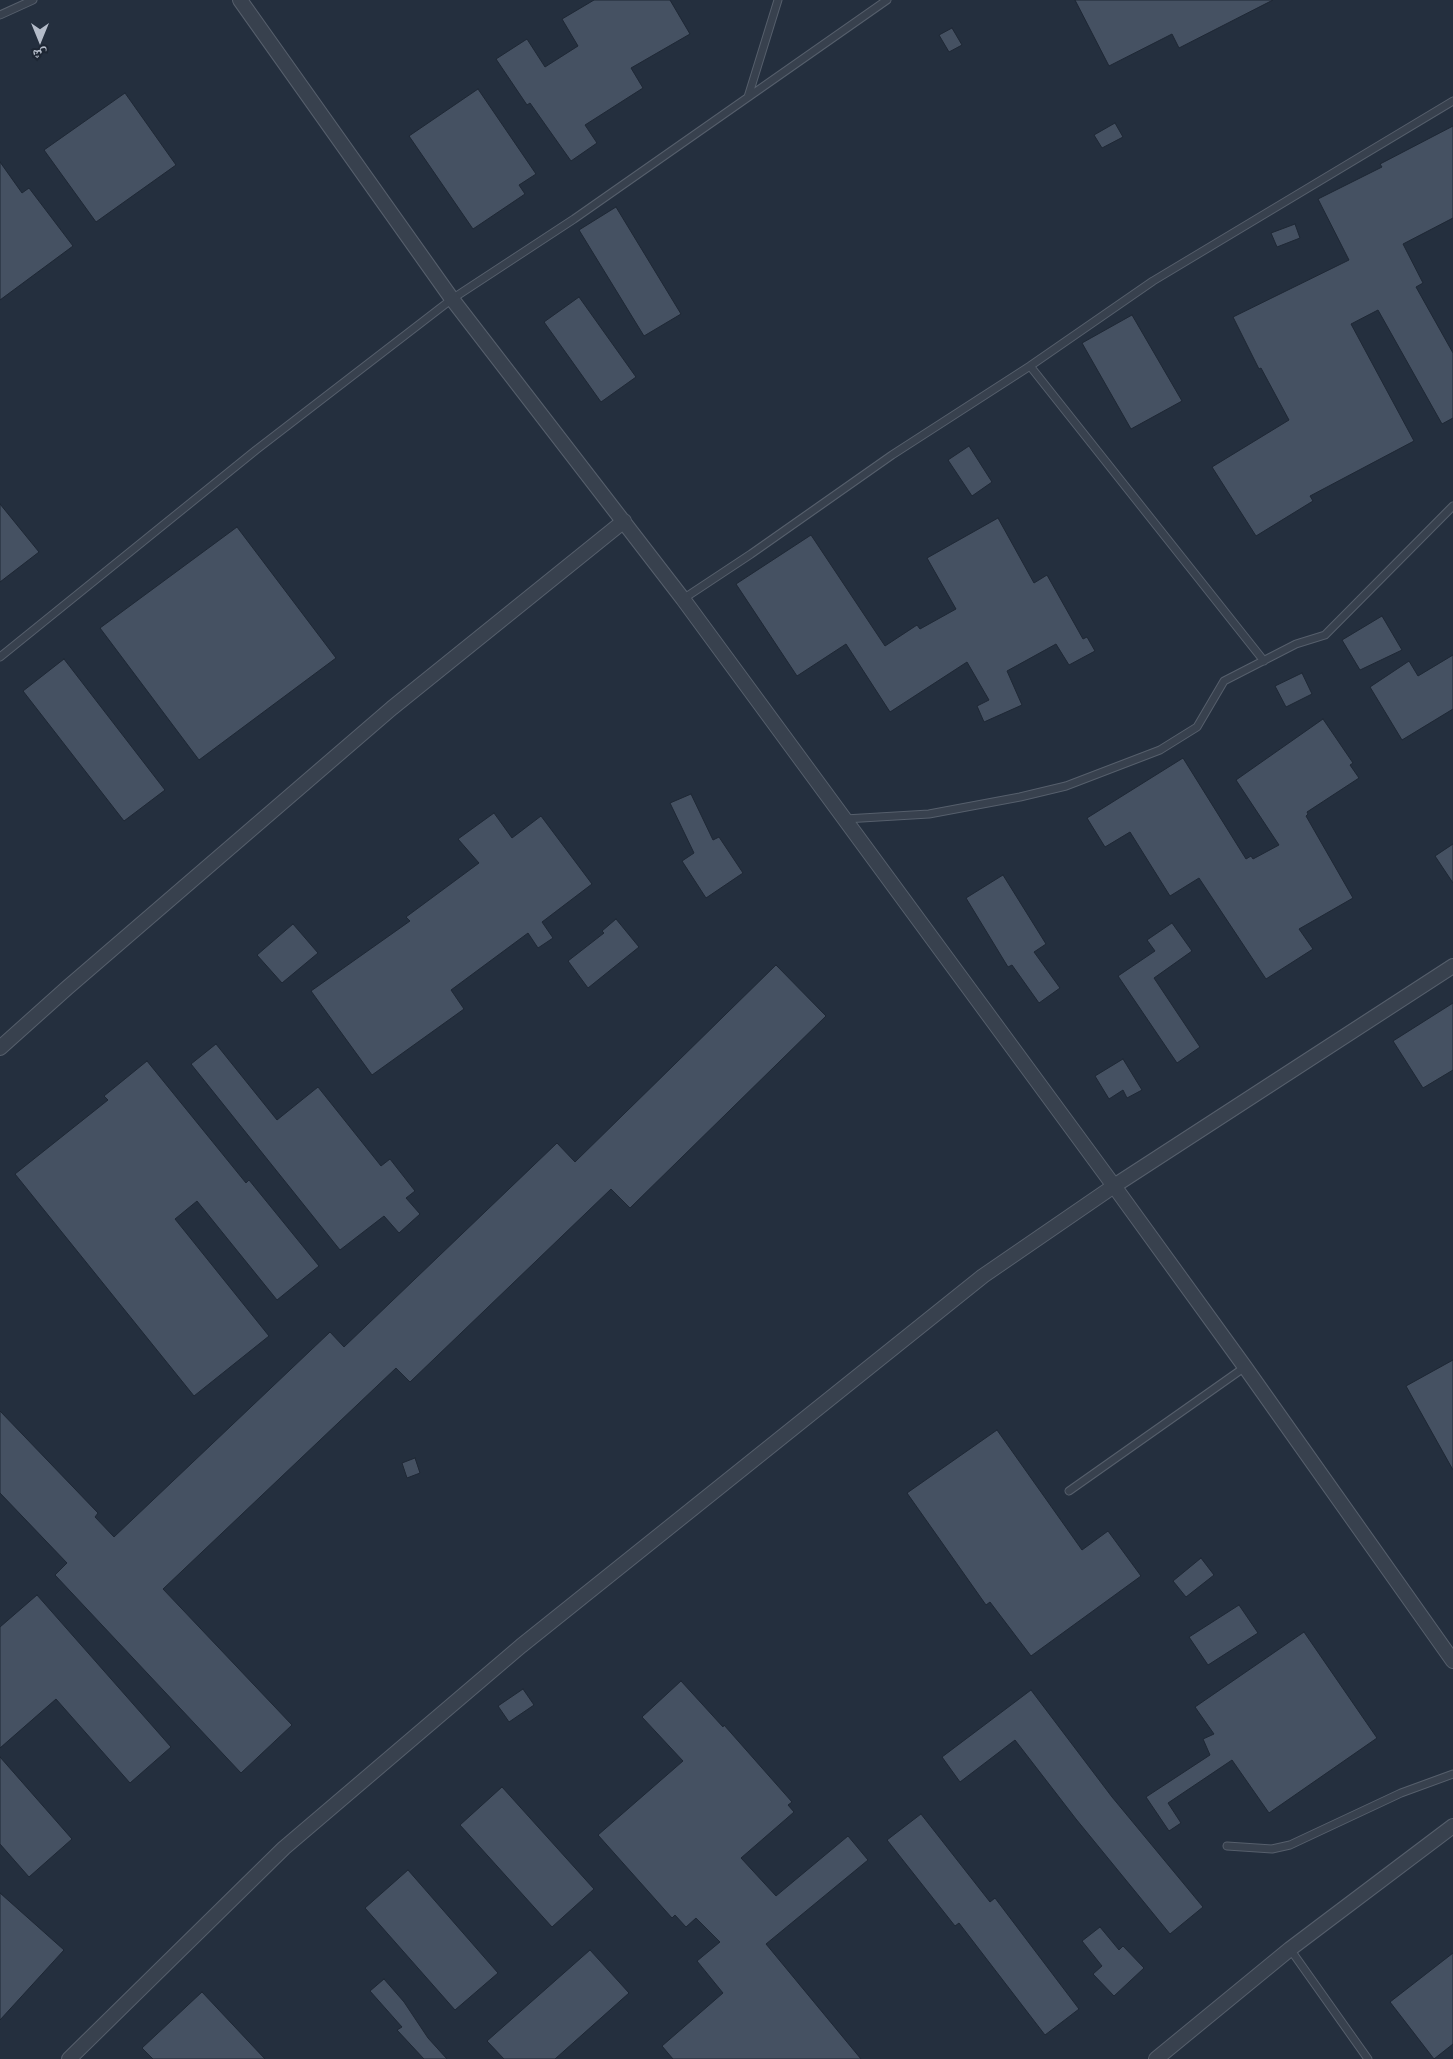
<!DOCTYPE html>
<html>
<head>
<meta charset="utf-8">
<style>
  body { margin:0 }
  #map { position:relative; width:1453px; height:2059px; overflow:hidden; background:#242f3e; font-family:Arial,"Noto Naskh Arabic",sans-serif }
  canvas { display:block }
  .north { position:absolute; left:15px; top:15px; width:50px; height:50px; -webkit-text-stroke:4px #1d2633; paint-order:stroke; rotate:180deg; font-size:14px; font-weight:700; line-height:20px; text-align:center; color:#b4bcc9 }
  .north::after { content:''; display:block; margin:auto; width:18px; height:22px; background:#b4bcc9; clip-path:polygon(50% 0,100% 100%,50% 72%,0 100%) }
</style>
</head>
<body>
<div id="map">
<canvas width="1453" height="2059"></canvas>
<div class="north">ش</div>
</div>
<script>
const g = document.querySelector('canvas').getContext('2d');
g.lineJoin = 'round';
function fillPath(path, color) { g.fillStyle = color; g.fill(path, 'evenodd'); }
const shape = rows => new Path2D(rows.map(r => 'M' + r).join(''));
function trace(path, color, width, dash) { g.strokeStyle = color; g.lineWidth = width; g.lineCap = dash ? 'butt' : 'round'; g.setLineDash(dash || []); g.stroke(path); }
const building = shape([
  [594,0,670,0,690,34,631,68,643,88,585,125,597,143,571,161,530,103,527,105,496,59,527,39,545,67,578,46,562,19,594,0],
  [1075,0,1273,0,1179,48,1172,34,1109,66,1075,0],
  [952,28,962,45,949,52,939,35,952,28],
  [478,89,536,174,519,185,525,194,473,229,409,136,478,89],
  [125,93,176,165,96,222,44,150,125,93],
  [1115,123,1123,137,1102,148,1094,135,1115,123],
  [1453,126,1453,218,1403,244,1423,283,1416,287,1453,353,1453,418,1442,424,1378,310,1351,324,1414,441,1310,496,1313,501,1256,536,1212,467,1289,420,1261,368,1259,369,1233,317,1349,260,1318,199,1382,167,1380,164,1453,126],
  [0,162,22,193,29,188,73,246,0,300,0,162],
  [616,207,681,314,644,336,579,230,616,207],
  [1295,224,1300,238,1277,247,1271,233,1295,224],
  [579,297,636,377,601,402,544,322,579,297],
  [1132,315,1182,401,1131,429,1082,343,1132,315],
  [969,446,992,482,972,496,948,460,969,446],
  [0,504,39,552,0,582,0,504],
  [998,518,1034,583,1047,575,1083,639,1087,637,1095,651,1069,665,1056,644,1007,671,1022,705,984,722,977,706,989,700,967,662,890,712,846,644,797,676,736,584,811,535,885,646,917,625,920,629,956,609,927,558,998,518],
  [237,527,336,658,199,760,100,628,237,527],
  [1382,616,1402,650,1360,670,1342,640,1382,616],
  [1453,655,1453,709,1402,740,1370,687,1409,661,1418,676,1453,655],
  [64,659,165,790,124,821,23,691,64,659],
  [1302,673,1312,694,1286,707,1275,686,1302,673],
  [1323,719,1353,763,1350,765,1359,778,1307,812,1308,814,1306,816,1353,898,1299,929,1313,949,1266,979,1199,878,1170,896,1130,832,1105,847,1087,818,1183,758,1246,859,1251,856,1253,859,1279,845,1236,780,1323,719],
  [691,794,713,840,719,837,743,873,706,898,682,861,694,853,670,803,691,794],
  [494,813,512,838,541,816,592,884,542,922,553,938,538,948,528,933,451,990,464,1009,372,1075,311,991,410,921,406,917,479,863,458,839,494,813],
  [1453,844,1453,883,1435,856,1453,844],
  [1003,875,1046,944,1034,952,1060,988,1039,1003,1012,965,1008,967,966,898,1003,875],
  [616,919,639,947,588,988,568,961,604,933,602,931,616,919],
  [1172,923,1192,951,1154,978,1200,1047,1177,1063,1118,976,1155,951,1147,940,1172,923],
  [293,924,318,953,282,983,257,955,293,924],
  [776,965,826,1016,630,1208,611,1189,410,1382,396,1368,163,1589,292,1725,241,1773,55,1575,67,1563,0,1493,0,1411,98,1513,95,1517,114,1537,330,1332,344,1347,557,1143,575,1162,776,965],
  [1453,1003,1453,1070,1423,1088,1393,1041,1453,1003],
  [216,1044,277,1120,318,1087,381,1166,390,1159,415,1191,406,1198,420,1214,399,1233,384,1216,340,1250,191,1064,216,1044],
  [1123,1059,1142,1090,1127,1098,1123,1090,1109,1099,1095,1076,1123,1059],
  [147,1061,246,1183,249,1180,319,1266,277,1300,197,1201,175,1219,269,1336,194,1396,15,1174,108,1100,104,1096,147,1061],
  [1453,1360,1453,1470,1406,1386,1453,1360],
  [997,1430,1082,1550,1108,1531,1141,1576,1031,1656,990,1602,986,1605,907,1493,997,1430],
  [415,1458,420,1473,407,1478,402,1463,415,1458],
  [1201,1558,1214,1575,1186,1597,1173,1581,1201,1558],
  [37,1595,171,1747,130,1783,56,1699,0,1748,0,1627,37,1595],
  [1239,1605,1258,1633,1208,1665,1189,1637,1239,1605],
  [1304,1632,1377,1738,1269,1813,1232,1760,1168,1803,1181,1823,1169,1831,1146,1797,1210,1755,1203,1739,1214,1734,1195,1707,1304,1632],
  [681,1681,723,1727,724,1725,792,1802,788,1805,794,1812,741,1858,776,1896,848,1836,868,1860,766,1944,861,2059,673,2059,662,2046,723,1993,697,1961,720,1942,696,1918,686,1927,675,1915,672,1918,598,1835,683,1761,642,1717,681,1681],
  [523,1689,534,1705,509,1722,498,1706,523,1689],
  [1031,1690,1112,1797,1203,1907,1170,1934,1076,1819,1015,1740,960,1782,942,1757,1031,1690],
  [0,1757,72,1839,29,1877,0,1844,0,1757],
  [502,1787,594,1889,552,1927,460,1825,502,1787],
  [921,1814,990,1902,995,1898,1079,2009,1045,2035,959,1923,955,1926,887,1840,921,1814],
  [408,1870,498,1973,455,2010,365,1908,408,1870],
  [0,1893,64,1950,0,2020,0,1893],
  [1100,1927,1119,1950,1123,1946,1144,1968,1114,1996,1093,1974,1102,1966,1082,1941,1100,1927],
  [590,1950,629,1993,555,2059,504,2059,487,2041,590,1950],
  [1453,1953,1453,2044,1434,2059,1390,2002,1453,1953],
  [384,1979,404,2002,428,2038,447,2059,424,2059,397,2030,402,2027,370,1991,384,1979],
  [202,1992,265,2059,153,2059,142,2048,202,1992]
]);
fillPath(building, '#455162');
trace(building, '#1f2835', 1);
const service = shape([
  [0,15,33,0],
  [748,97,778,0],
  [1030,366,1264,661],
  [683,599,751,554,892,455,1030,366,1153,281,1453,101],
  [0,657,256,450,452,299,574,219,887,0],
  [845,819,929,814,1020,797,1066,786,1160,750,1197,727,1224,681,1296,644,1325,635,1453,506],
  [1069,1491,1245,1367],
  [1227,1846,1272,1849,1290,1845,1401,1793,1453,1774],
  [1290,1949,1368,2059]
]);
const minor = shape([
  [240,0,452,299,683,599,1114,1186,1245,1367,1453,1661],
  [0,1048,67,988,392,708,624,521],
  [69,2059,284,1848,521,1646,983,1276,1114,1186,1453,966],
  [1156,2059,1290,1949,1453,1826]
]);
trace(service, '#565f6c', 9);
trace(minor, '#565f6c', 16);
trace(service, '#38414e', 7);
trace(minor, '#38414e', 14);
</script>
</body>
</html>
